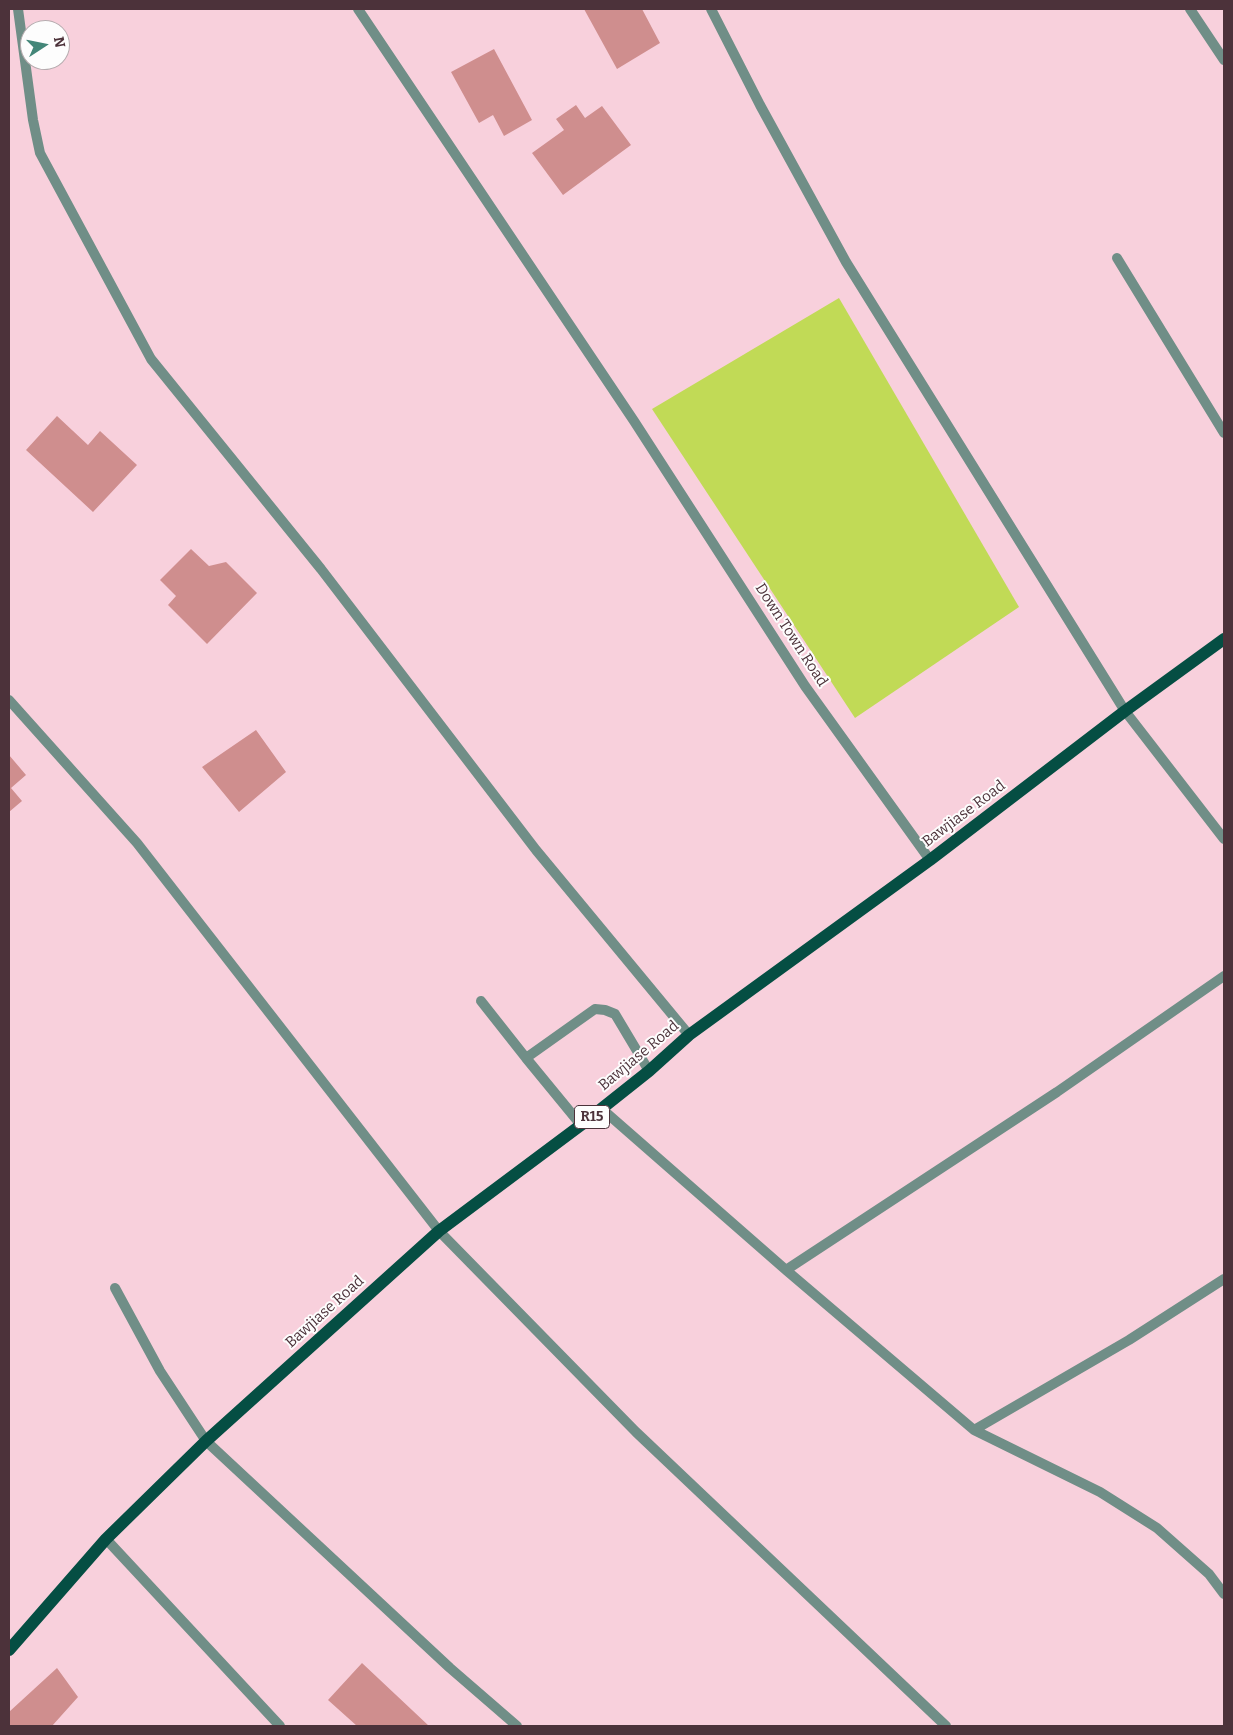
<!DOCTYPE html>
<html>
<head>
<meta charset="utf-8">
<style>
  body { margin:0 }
  #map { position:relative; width:1233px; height:1735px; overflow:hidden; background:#f8d0dc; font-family:Bitter,serif }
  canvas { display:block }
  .frame { position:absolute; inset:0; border:10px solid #4c323a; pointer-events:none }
  .north { position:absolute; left:20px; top:20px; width:50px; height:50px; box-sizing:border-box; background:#fdfdfd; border:1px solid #b6acaf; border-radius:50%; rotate:79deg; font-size:14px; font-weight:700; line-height:20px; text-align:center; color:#4c323a }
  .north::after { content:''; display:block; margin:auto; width:18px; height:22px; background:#438678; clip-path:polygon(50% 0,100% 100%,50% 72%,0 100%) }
</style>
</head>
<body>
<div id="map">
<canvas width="1233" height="1735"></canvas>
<div class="frame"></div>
<div class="north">N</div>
</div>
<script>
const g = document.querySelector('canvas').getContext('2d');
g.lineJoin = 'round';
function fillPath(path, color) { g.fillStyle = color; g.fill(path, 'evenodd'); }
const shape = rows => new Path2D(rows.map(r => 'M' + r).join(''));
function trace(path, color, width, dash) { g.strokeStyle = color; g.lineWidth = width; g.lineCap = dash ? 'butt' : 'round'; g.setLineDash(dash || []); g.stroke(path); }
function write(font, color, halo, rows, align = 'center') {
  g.font = font + ' Bitter,serif'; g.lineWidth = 4; g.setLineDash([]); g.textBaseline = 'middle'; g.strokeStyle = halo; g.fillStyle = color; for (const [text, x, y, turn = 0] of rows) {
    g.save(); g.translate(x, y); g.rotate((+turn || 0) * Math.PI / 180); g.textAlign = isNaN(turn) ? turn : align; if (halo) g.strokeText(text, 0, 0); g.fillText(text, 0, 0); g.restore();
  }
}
fillPath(shape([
  [839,298,1019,607,855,718,652,409]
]), '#c1da56');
fillPath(shape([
  [584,9,642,9,660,43,617,69],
  [494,49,532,120,504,136,493,115,479,123,451,72],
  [576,105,585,118,602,106,631,145,563,195,532,153,564,130,556,119],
  [57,416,88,445,100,431,137,465,93,512,26,450],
  [191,549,209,566,226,562,257,593,207,644,168,605,176,596,160,580],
  [256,730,286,772,239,812,202,767],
  [9,755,26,775,11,788,22,801,9,812],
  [362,1663,429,1726,357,1726,328,1700],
  [57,1668,78,1697,52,1726,9,1726,9,1712]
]), '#cf8e8e');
trace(shape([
  [481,1001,526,1058],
  [581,1125,526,1058,595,1009,605,1010,615,1014,649,1071],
  [115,1288,160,1371,206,1441]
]), '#708e87', 10);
trace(shape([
  [18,9,33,120,40,153,151,359,321,569,536,850,689,1035],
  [358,9,634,421,805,686,930,860],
  [711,9,760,105,846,262,1125,711,1224,839],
  [1190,9,1224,60],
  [1117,258,1224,433],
  [9,700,137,843,439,1231,636,1432,946,1726],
  [602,1109,786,1270,974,1430,1100,1492,1157,1528,1209,1574,1224,1594],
  [786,1270,1057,1092,1224,976],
  [974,1430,1129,1340,1224,1279],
  [206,1441,450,1668,517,1726],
  [106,1539,280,1726]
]), '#708e87', 10);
trace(shape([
  [9,1650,106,1539,206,1441,439,1231,581,1125,649,1071,689,1035,930,860,1125,711,1224,639]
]), '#054e43', 12);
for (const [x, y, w] of [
  [592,1117,35]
]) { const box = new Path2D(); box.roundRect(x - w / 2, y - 11.5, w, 23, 4); g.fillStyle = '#fdfdfd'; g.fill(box); trace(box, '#4c323a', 1); }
write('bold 14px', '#4c323a', null, [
  ["R15",592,1117]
]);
write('15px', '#4c323a', '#fdfdfd', [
  ["Down Town Road",791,635,57],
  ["Bawjiase Road",964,814,-37],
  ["Bawjiase Road",639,1056,-40],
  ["Bawjiase Road",325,1312,-42]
]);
</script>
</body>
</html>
